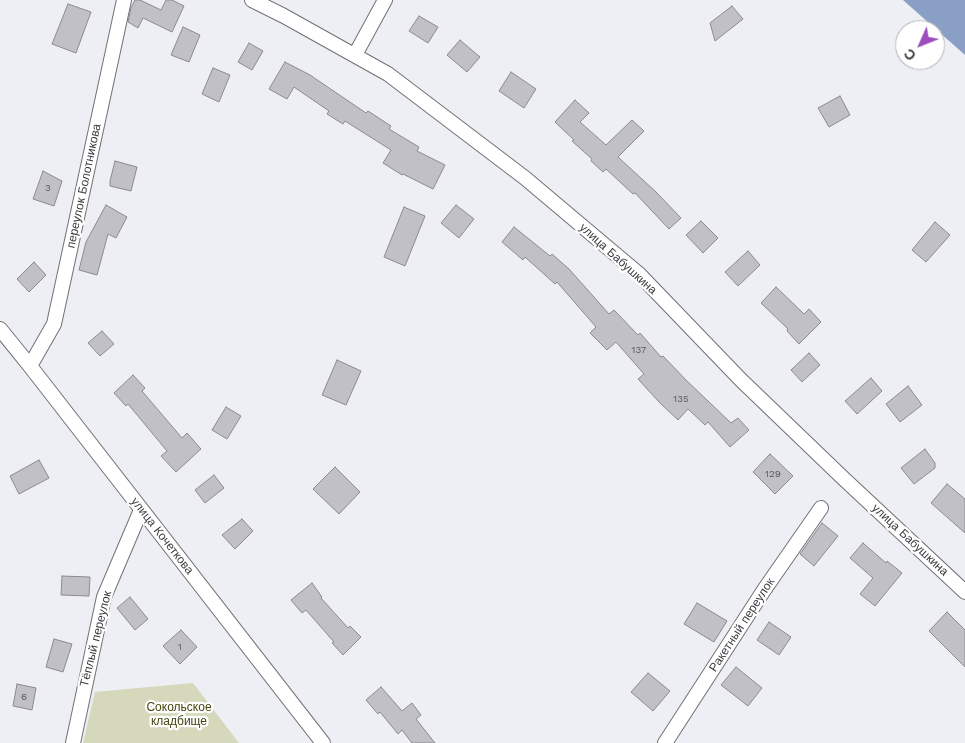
<!DOCTYPE html>
<html>
<head>
<meta charset="utf-8">
<style>
  body { margin:0 }
  #map { position:relative; width:965px; height:743px; overflow:hidden; background:#eeeff5; font-family:"Work Sans",sans-serif }
  canvas { display:block }
  .north { position:absolute; left:895px; top:20px; width:50px; height:50px; box-sizing:border-box; background:#fff; border:1px solid #b1b1b2; border-radius:50%; rotate:226deg; font-size:14px; font-weight:700; line-height:20px; text-align:center; color:#3b3b3e }
  .north::after { content:''; display:block; margin:auto; width:18px; height:22px; background:#9c4cbc; clip-path:polygon(50% 0,100% 100%,50% 72%,0 100%) }
</style>
</head>
<body>
<div id="map">
<canvas width="965" height="743"></canvas>
<div class="north">С</div>
</div>
<script>
const g = document.querySelector('canvas').getContext('2d');
g.lineJoin = 'round';
function fillPath(path, color) { g.fillStyle = color; g.fill(path, 'evenodd'); }
const shape = rows => new Path2D(rows.map(r => 'M' + r).join(''));
function trace(path, color, width, dash) { g.strokeStyle = color; g.lineWidth = width; g.lineCap = dash ? 'butt' : 'round'; g.setLineDash(dash || []); g.stroke(path); }
function write(font, color, halo, rows, align = 'center') {
  g.font = font + ' "Work Sans",sans-serif'; g.lineWidth = 4.5; g.setLineDash([]); g.textBaseline = 'middle'; g.strokeStyle = halo; g.fillStyle = color; for (const [text, x, y, turn = 0] of rows) {
    g.save(); g.translate(x, y); g.rotate((+turn || 0) * Math.PI / 180); g.textAlign = isNaN(turn) ? turn : align; if (halo) g.strokeText(text, 0, 0); g.fillText(text, 0, 0); g.restore();
  }
}
fillPath(shape([
  [193,683,239,743,83,743,95,692]
]), '#d5d8ba');
fillPath(shape([
  [904,0,965,0,965,55,903,0]
]), '#8a9fc5');
const building = shape([
  [135,0,140,0,161,10,166,0,172,0,184,6,172,32,143,18,138,28,128,22,131,8,135,0],
  [68,4,91,12,76,53,52,44,68,4],
  [732,6,743,19,715,41,710,23,732,6],
  [419,16,438,27,428,43,409,31,419,16],
  [183,27,200,35,189,62,171,55,183,27],
  [460,40,480,57,467,72,447,55,460,40],
  [249,43,263,51,252,70,238,62,249,43],
  [285,62,310,75,366,113,368,111,391,126,389,129,419,147,417,151,445,165,433,189,403,174,402,175,383,163,391,150,345,121,343,124,327,114,329,111,294,87,287,99,269,89,285,62],
  [213,68,230,75,219,102,202,94,213,68],
  [511,72,536,89,524,108,499,91,511,72],
  [840,96,850,115,829,127,818,108,840,96],
  [575,100,589,113,580,122,606,145,632,120,644,131,618,157,656,192,681,218,669,229,635,193,633,194,606,169,603,172,591,161,592,159,572,141,574,140,555,122,575,100],
  [115,161,137,167,131,191,110,186,110,181,115,161],
  [43,171,62,181,54,206,33,199,43,171],
  [106,205,127,217,116,238,108,234,97,275,79,270,86,242,106,205],
  [456,205,474,219,459,238,441,223,456,205],
  [404,207,425,216,405,266,384,257,404,207],
  [701,221,718,238,703,253,686,235,701,221],
  [935,222,950,235,926,262,912,250,935,222],
  [514,227,550,256,552,254,569,269,609,314,614,310,638,335,640,333,661,357,663,356,686,380,731,423,738,418,749,430,730,447,708,422,705,425,688,409,678,420,660,403,638,379,644,374,616,342,607,350,590,333,596,327,557,282,555,284,525,257,523,260,502,242,514,227],
  [748,251,760,265,738,286,725,272,748,251],
  [34,262,46,275,29,292,17,279,34,262],
  [776,287,804,314,809,309,821,322,799,344,787,331,788,329,761,303,776,287],
  [102,331,114,344,100,356,88,343,102,331],
  [809,353,820,365,802,382,791,370,809,353],
  [337,360,361,371,346,405,322,395,337,360],
  [133,375,145,388,142,391,182,438,187,433,201,449,176,472,161,456,167,451,128,404,126,406,114,393,133,375],
  [871,378,882,391,857,414,845,401,871,378],
  [908,386,922,405,900,422,886,404,908,386],
  [226,407,241,416,227,439,212,430,226,407],
  [925,449,935,463,935,468,914,484,901,468,925,449],
  [770,454,793,476,775,494,753,472,770,454],
  [39,460,49,478,19,494,10,476,39,460],
  [335,467,360,492,339,514,313,489,335,467],
  [214,475,224,488,205,503,195,490,214,475],
  [947,484,965,499,965,533,931,503,947,484],
  [242,519,253,531,235,549,222,535,242,519],
  [822,523,838,536,814,566,800,554,822,523],
  [863,543,886,563,887,561,902,573,875,606,860,594,873,578,850,558,863,543],
  [62,576,90,577,89,596,61,595,62,576],
  [312,583,322,597,321,598,348,628,350,626,361,637,343,655,332,643,334,642,306,610,302,613,291,600,312,583],
  [130,597,148,619,135,630,117,608,130,597],
  [697,603,727,621,714,642,684,624,697,603],
  [947,612,965,630,965,667,929,631,947,612],
  [769,622,791,637,779,655,757,640,769,622],
  [181,630,197,647,180,664,163,646,181,630],
  [54,639,72,644,63,672,46,667,54,639],
  [736,667,762,688,748,706,721,685,736,667],
  [648,673,670,691,653,711,631,692,648,673],
  [17,684,36,688,32,710,13,706,17,684],
  [381,687,402,711,412,703,421,715,416,719,435,743,412,743,402,730,398,734,380,712,378,714,366,700,381,687]
]);
fillPath(building, '#c0c0c6');
trace(building, '#8a8a90', 1);
const minor = shape([
  [252,0,284,16,388,74,525,178,639,274,741,380,843,478,965,592],
  [355,55,385,0],
  [0,329,30,366,323,743],
  [30,366,54,324,124,0],
  [73,743,104,597,141,510],
  [665,743,764,590,821,508]
]);
trace(minor, '#707176', 16);
trace(minor, '#fff', 14);
write('10px', '#5c5c60', null, [
  ["3",48,188],
  ["137",639,350],
  ["135",681,399],
  ["129",773,474],
  ["1",180,647],
  ["6",24,697]
]);
write('12px', '#3b3b3e', '#fff', [
  ["переулок Болотникова",84,186,-78],
  ["улица Бабушкина",618,259,42],
  ["улица Кочеткова",162,536,52],
  ["улица Бабушкина",910,540,43],
  ["Ракетный переулок",742,625,-57],
  ["Тёплый переулок",96,639,-76]
]);
write('12px', '#444610', '#fff', [
  ["Сокольское",179,707],
  ["кладбище",179,721]
]);
</script>
</body>
</html>
